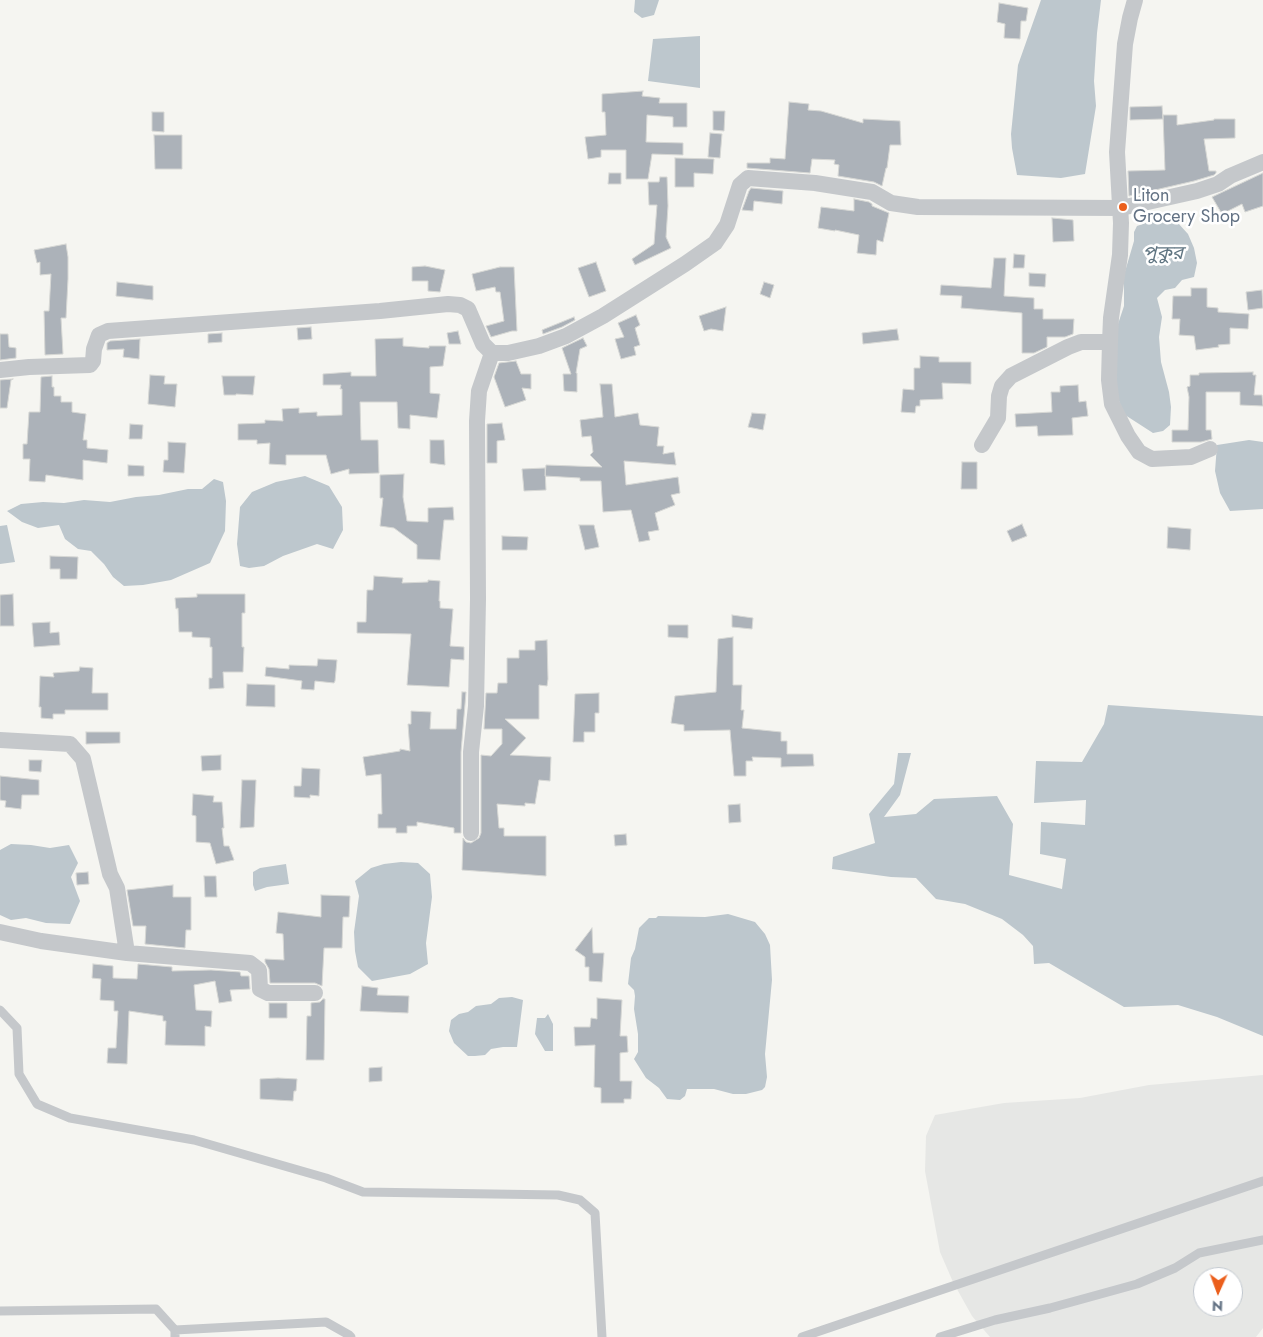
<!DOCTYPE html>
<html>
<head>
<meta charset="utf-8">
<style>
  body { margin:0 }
  #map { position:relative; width:1263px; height:1337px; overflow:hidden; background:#f5f5f1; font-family:Jost,sans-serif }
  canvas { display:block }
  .north { position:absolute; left:1193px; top:1267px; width:50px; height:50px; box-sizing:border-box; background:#fff; border:1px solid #c1c7ce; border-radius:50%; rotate:182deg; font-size:14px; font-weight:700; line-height:20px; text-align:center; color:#637284 }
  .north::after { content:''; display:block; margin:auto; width:18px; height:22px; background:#eb5f1c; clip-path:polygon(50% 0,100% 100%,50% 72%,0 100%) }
</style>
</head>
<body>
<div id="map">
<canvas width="1263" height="1337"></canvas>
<div class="north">N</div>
</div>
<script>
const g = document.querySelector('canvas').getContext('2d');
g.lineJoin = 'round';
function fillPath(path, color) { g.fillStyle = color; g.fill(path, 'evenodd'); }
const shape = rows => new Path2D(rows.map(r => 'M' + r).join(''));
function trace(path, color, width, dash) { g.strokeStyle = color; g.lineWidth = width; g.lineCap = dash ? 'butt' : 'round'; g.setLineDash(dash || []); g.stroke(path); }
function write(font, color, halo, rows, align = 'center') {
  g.font = font + ' Jost,"Noto Sans Bengali",sans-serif'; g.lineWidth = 5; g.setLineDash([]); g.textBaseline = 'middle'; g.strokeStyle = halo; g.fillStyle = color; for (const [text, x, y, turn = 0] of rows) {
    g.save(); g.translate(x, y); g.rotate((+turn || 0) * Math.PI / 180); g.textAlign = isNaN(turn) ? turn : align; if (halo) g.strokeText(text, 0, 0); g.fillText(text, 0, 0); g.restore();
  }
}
fillPath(shape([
  [1263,1075,1263,1328,1256,1337,990,1337,972,1316,953,1282,940,1252,925,1171,926,1136,935,1115,1004,1103,1080,1098,1149,1085],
  [1203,1277,1233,1277,1233,1307,1203,1307]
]), '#e6e7e5');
fillPath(shape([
  [635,0,659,0,654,15,642,18,634,12],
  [1041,0,1101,0,1097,33,1094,81,1096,106,1085,174,1061,178,1017,175,1012,148,1011,134,1018,65],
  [700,36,700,88,648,81,653,39],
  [1160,218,1171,219,1178,223,1188,234,1194,248,1197,263,1194,277,1182,280,1175,288,1165,290,1157,298,1162,317,1159,337,1161,362,1169,392,1171,407,1170,425,1163,431,1153,433,1122,413,1116,388,1116,330,1124,306,1124,275,1134,241,1134,232,1137,226],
  [1249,440,1263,442,1263,509,1230,511,1220,493,1215,471,1217,445],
  [305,476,329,486,342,507,343,530,333,549,317,544,283,556,264,566,249,568,240,566,237,544,240,507,252,492,276,482],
  [214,479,223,482,226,501,225,531,210,563,171,580,143,585,124,586,113,577,104,564,91,551,78,549,65,539,59,525,38,528,22,522,7,511,21,504,43,502,64,503,84,500,110,502,136,497,159,495,188,489,202,489],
  [7,525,15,562,0,564,0,526],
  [1108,705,1263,716,1263,1036,1217,1017,1178,1005,1124,1007,1049,963,1034,964,1033,946,1023,935,1002,919,965,904,936,899,916,878,891,877,832,869,833,857,875,843,869,814,894,784,898,753,911,753,900,795,884,817,916,814,934,799,997,796,1013,824,1009,875,1062,889,1066,859,1040,854,1041,822,1085,825,1086,800,1034,803,1036,761,1082,762,1104,724],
  [11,844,31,845,50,848,69,845,78,863,71,877,80,901,70,924,46,923,26,918,11,920,0,915,0,850],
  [401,862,418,863,430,874,432,897,426,943,428,964,410,974,372,981,358,967,355,951,354,932,359,896,355,881,371,868,384,864],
  [286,864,289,884,267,887,255,891,253,885,253,872,260,868],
  [728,914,755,922,765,934,770,945,772,980,765,1054,767,1077,765,1087,762,1090,746,1094,733,1094,714,1089,687,1089,685,1096,680,1100,667,1099,659,1088,646,1078,634,1059,638,1052,638,1034,634,1009,635,996,634,990,628,984,631,958,635,949,639,928,649,918,656,918,658,916,705,917],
  [512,997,523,1000,517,1047,503,1047,491,1049,485,1055,475,1056,468,1056,454,1043,449,1031,451,1020,459,1014,468,1012,476,1006,491,1004,499,998],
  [548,1014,553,1024,553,1051,545,1051,535,1034,537,1018,545,1018]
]), '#bdc7cd');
const building = shape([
  [999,3,1028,8,1026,21,1021,21,1020,39,1004,38,1005,24,997,22,999,3],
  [643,91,642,96,660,98,659,103,687,103,687,127,673,127,673,117,647,115,646,142,683,143,683,155,652,154,648,179,626,179,626,150,601,150,601,157,588,159,585,137,606,135,605,112,602,112,602,94,643,91],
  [789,102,809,104,808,110,821,111,863,123,863,119,900,121,901,145,890,145,887,168,886,168,882,186,874,182,838,176,839,165,834,164,835,160,812,159,810,173,747,168,747,163,770,163,770,158,785,159,789,102],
  [1162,106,1163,119,1130,120,1130,107,1162,106],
  [713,111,725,111,724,131,713,130,713,111],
  [152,112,164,112,164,132,152,131,152,112],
  [1163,115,1177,115,1177,125,1214,120,1214,119,1235,119,1235,138,1204,139,1209,171,1216,171,1216,173,1214,175,1194,181,1129,196,1128,171,1165,170,1163,115],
  [710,133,722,134,720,158,708,157,710,133],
  [154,135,182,135,182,169,155,169,154,135],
  [675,158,714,159,713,174,694,173,694,187,675,187,675,158],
  [609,173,621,173,621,184,608,184,609,173],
  [1263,173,1263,206,1245,212,1242,204,1222,214,1212,197,1263,173],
  [660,177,667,177,668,206,666,237,671,248,635,265,632,259,654,244,657,205,649,205,648,182,659,182,660,177],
  [751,188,783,191,782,204,754,201,753,211,742,210,749,191,751,188],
  [854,199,869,202,872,204,872,206,889,213,883,242,877,240,876,255,857,253,859,235,835,230,835,231,818,228,821,207,854,211,854,199],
  [1052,218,1073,220,1074,241,1053,242,1052,218],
  [66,244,68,257,68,279,66,318,61,318,63,354,45,355,44,311,49,311,51,274,40,275,40,262,37,263,34,250,66,244],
  [1014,254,1025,255,1024,268,1013,268,1014,254],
  [994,258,1006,258,1004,296,1034,298,1034,309,1043,309,1043,319,1074,319,1073,334,1065,337,1047,337,1047,347,1034,353,1022,353,1022,313,961,308,962,296,940,295,941,285,991,288,994,258],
  [596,262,606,291,589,297,578,268,596,262],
  [425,266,445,270,440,292,428,291,428,281,412,281,412,267,425,266],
  [500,267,514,267,517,331,512,331,491,337,486,326,504,321,500,292,496,292,495,287,476,291,472,274,500,267],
  [1029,273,1046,274,1045,287,1029,286,1029,273],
  [117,282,153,286,153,300,116,296,117,282],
  [764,282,774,285,770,298,760,294,764,282],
  [1191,288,1207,288,1207,307,1218,308,1218,312,1249,314,1248,329,1230,328,1230,344,1218,345,1219,347,1196,350,1194,336,1179,335,1180,319,1172,319,1173,296,1191,296,1191,288],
  [1262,290,1263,308,1248,310,1246,292,1262,290],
  [726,307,723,331,711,329,704,331,699,316,726,307],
  [636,315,640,325,635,328,640,345,634,347,636,355,621,359,615,339,624,337,618,323,636,315],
  [574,317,575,320,562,327,543,334,542,330,574,317],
  [311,327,312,339,298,340,297,328,311,327],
  [897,329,899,340,863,344,862,333,897,329],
  [458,331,461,344,449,344,447,333,458,331],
  [222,333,222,342,208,343,208,334,222,333],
  [0,334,8,334,9,347,16,348,16,358,0,360,0,334],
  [403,338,403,346,429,348,429,346,446,346,443,366,430,367,430,393,440,394,437,418,410,415,410,429,398,428,397,402,360,402,361,440,378,440,379,473,349,474,349,469,331,474,326,455,286,455,286,465,269,464,270,443,257,444,257,440,238,440,238,424,265,423,265,420,283,421,282,409,299,408,299,413,317,412,317,416,342,415,342,389,340,389,341,385,323,385,323,374,351,372,351,376,376,376,375,339,403,338],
  [583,338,587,346,580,349,576,373,577,373,577,392,564,391,563,374,571,374,562,348,583,338],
  [140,339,139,359,123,357,124,349,107,350,107,343,110,341,140,339],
  [920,356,939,357,939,362,971,362,971,384,942,383,943,399,920,400,920,406,916,406,915,413,901,412,903,389,914,390,914,368,920,368,920,356],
  [516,361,521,374,531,374,531,389,522,388,526,400,505,407,494,377,499,363,516,361],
  [1253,372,1253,375,1256,375,1254,395,1262,395,1263,406,1240,405,1240,392,1206,392,1206,430,1211,430,1212,439,1201,442,1172,442,1172,430,1188,430,1189,397,1187,387,1190,386,1190,375,1199,375,1199,373,1253,372],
  [150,375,165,376,164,384,177,384,175,407,148,404,150,375],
  [52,376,52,387,54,387,54,396,61,396,61,402,72,402,72,412,86,414,83,440,87,440,87,448,108,450,107,463,83,460,83,480,46,475,45,482,29,481,30,459,23,459,23,444,27,444,29,412,40,412,41,377,52,376],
  [222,376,255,376,253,395,236,394,236,395,224,395,222,376],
  [13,379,11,380,7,408,0,408,0,380,13,379],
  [600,384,612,384,615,417,638,413,640,425,659,427,657,446,664,446,663,454,674,452,676,465,624,461,626,485,678,477,680,493,671,495,675,505,655,513,659,530,648,532,650,540,639,542,631,510,603,512,601,481,580,481,580,478,545,476,546,465,602,467,590,455,593,452,591,436,582,437,580,420,603,417,600,384],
  [1078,385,1079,402,1086,401,1088,416,1072,418,1073,435,1038,436,1037,426,1016,427,1015,414,1052,412,1051,392,1060,392,1060,386,1078,385],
  [752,413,766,414,763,430,748,427,752,413],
  [502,423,505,440,497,441,497,463,487,463,487,424,502,423],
  [130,424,143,425,142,439,129,439,130,424],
  [430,440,444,440,445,465,430,463,430,440],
  [168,442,186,443,184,473,163,472,164,460,168,460,168,442],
  [962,462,977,462,977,489,961,489,962,462],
  [128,465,144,466,144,476,128,476,128,465],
  [545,468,546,490,524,491,522,469,545,468],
  [404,474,403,497,407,521,428,522,428,508,453,507,454,520,444,520,440,560,417,559,417,545,394,528,380,526,383,498,380,498,380,475,404,474],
  [1022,524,1027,536,1012,542,1007,531,1022,524],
  [579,525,594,525,599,547,585,550,579,525],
  [1168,527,1191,529,1190,550,1167,548,1168,527],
  [502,536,528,537,527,550,502,550,502,536],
  [50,556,78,557,77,579,60,579,60,569,50,569,50,556],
  [374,576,403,578,402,583,428,582,428,580,440,581,439,601,440,601,440,608,453,609,450,646,464,647,464,660,451,659,449,687,407,685,411,634,357,633,357,622,366,622,367,590,373,590,374,576],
  [13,594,14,626,0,626,0,595,13,594],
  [197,594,245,594,245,613,242,613,242,647,244,647,243,672,223,672,224,688,209,689,209,678,212,678,212,647,210,647,210,638,192,637,192,632,179,632,178,608,176,609,175,598,197,597,197,594],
  [732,615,753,618,752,629,732,627,732,615],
  [50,622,50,633,59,632,60,645,34,647,32,623,50,622],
  [668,625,688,625,688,638,668,637,668,625],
  [733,637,733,685,742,685,741,710,744,710,742,728,781,732,781,741,787,741,787,754,813,754,814,766,781,767,781,758,752,757,753,761,746,761,746,776,734,776,730,730,684,731,684,725,671,723,675,696,716,692,718,639,733,637],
  [547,640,548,679,547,686,539,685,539,719,505,719,526,738,510,755,551,757,550,781,539,780,535,804,525,803,525,806,497,804,499,828,504,828,504,836,546,836,546,876,462,870,463,838,466,842,471,843,479,838,481,833,481,755,491,756,502,744,502,729,484,729,486,693,497,693,498,683,507,683,507,658,519,658,519,650,535,650,535,641,547,640],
  [318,659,337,660,335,681,334,683,315,681,314,690,301,689,302,681,265,676,266,667,289,669,289,665,317,666,318,659],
  [80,667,93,668,92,693,108,693,108,710,65,710,65,714,53,714,53,719,41,718,41,707,39,707,40,676,54,677,53,673,79,671,80,667],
  [247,684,275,685,275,707,246,706,247,684],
  [462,692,466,692,461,752,461,833,454,833,454,828,417,822,417,826,407,826,407,833,396,833,396,828,378,828,378,814,382,814,381,774,366,776,363,757,400,751,400,749,410,751,408,724,411,724,411,711,431,712,430,729,456,729,457,709,461,709,462,692],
  [599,693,599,713,595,713,595,732,584,732,584,742,573,742,575,694,599,693],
  [86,732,120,732,120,743,86,744,86,732],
  [221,755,221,770,202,771,201,756,221,755],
  [29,760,42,760,41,772,29,771,29,760],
  [302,768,320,769,319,796,310,795,310,798,294,797,294,786,301,786,302,768],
  [0,776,39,780,39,795,22,795,21,809,5,807,6,801,0,800,0,776],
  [242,780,256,780,254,827,240,828,242,780],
  [193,794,214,796,213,802,222,802,224,828,222,828,224,846,229,846,234,860,216,864,210,843,196,842,196,816,192,815,193,794],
  [740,804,741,822,729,823,728,805,740,804],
  [626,834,627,845,615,846,614,835,626,834],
  [88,872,89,884,77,885,76,873,88,872],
  [204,876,216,876,217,897,205,897,204,876],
  [173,885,173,897,191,897,191,930,186,930,185,948,145,944,146,926,133,926,127,890,173,885],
  [321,895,350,896,349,917,343,917,342,948,324,948,322,986,315,983,270,983,269,969,265,962,265,959,284,960,283,934,276,933,278,912,321,917,321,895],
  [592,928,593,953,604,953,602,982,589,981,589,967,585,967,585,957,575,950,592,928],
  [93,964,113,966,113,978,137,979,138,964,172,967,172,971,211,970,240,972,241,976,249,976,250,989,230,990,232,1001,219,1003,215,981,194,985,196,1010,212,1011,211,1027,205,1026,205,1046,165,1045,166,1021,163,1021,163,1016,129,1011,127,1064,107,1063,108,1048,116,1048,118,1011,114,1011,114,1001,100,1000,101,979,92,978,93,964],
  [362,986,378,988,377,995,409,996,408,1013,360,1011,362,986],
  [597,998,622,1000,620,1036,627,1036,628,1052,620,1053,620,1081,632,1081,631,1099,624,1099,624,1103,601,1103,601,1088,594,1087,595,1045,575,1046,574,1027,590,1027,591,1018,597,1019,597,998],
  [323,999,325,999,324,1060,306,1060,307,1016,311,1016,311,1003,320,1002,323,999],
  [269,1003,287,1003,287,1018,269,1018,269,1003],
  [382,1067,382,1081,369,1082,369,1068,382,1067],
  [278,1078,297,1079,296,1091,294,1091,293,1101,260,1099,260,1079,278,1078]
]);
fillPath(building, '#acb2b9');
trace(building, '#d6d7d4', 1);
trace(shape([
  [0,1010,17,1028,19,1074,37,1104,70,1118,194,1140,326,1178,363,1192,558,1195,580,1200,595,1213,602,1337],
  [0,1311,156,1309,175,1330,175,1337],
  [175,1330,326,1322,349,1335,351,1337],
  [802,1337,1263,1181],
  [940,1337,995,1320,1050,1308,1137,1284,1175,1268,1199,1253,1263,1240]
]), '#c5c8cb', 9);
trace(shape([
  [1135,0,1130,18,1125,44,1117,152,1121,223,1120,255,1111,318,1110,342,1109,380,1112,404,1128,436,1139,452,1152,459,1191,457,1210,449],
  [0,370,29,367,90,365,93,361,94,349,99,335,108,331,380,311,448,304,460,305,468,309,483,344,492,353,508,353,539,346,566,336,603,316,685,264,715,243,727,225,740,185,748,178,815,183,872,192,891,203,918,207,1121,208,1197,191,1218,184,1230,176,1263,162],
  [982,445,998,418,999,396,1002,386,1011,376,1068,347,1081,342,1110,342],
  [0,740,70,744,83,759,110,874,117,888,127,953,250,963,259,970,260,989,268,993,315,993],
  [471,833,471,752,476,706,478,599,477,421,479,391,492,353],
  [0,932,41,941,127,953]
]), '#c5c8cb', 16);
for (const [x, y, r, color] of [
  [1123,207,5,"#eb5f1c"]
]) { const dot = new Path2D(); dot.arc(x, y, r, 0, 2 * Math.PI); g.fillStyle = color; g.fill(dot); trace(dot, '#fff', 2); }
write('18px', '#637284', '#fff', [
  ["Liton",1133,197],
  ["Grocery Shop",1133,218]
], 'left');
write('italic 19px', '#5f7481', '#fff', [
  ["পুকুর",1163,254]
]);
</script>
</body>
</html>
